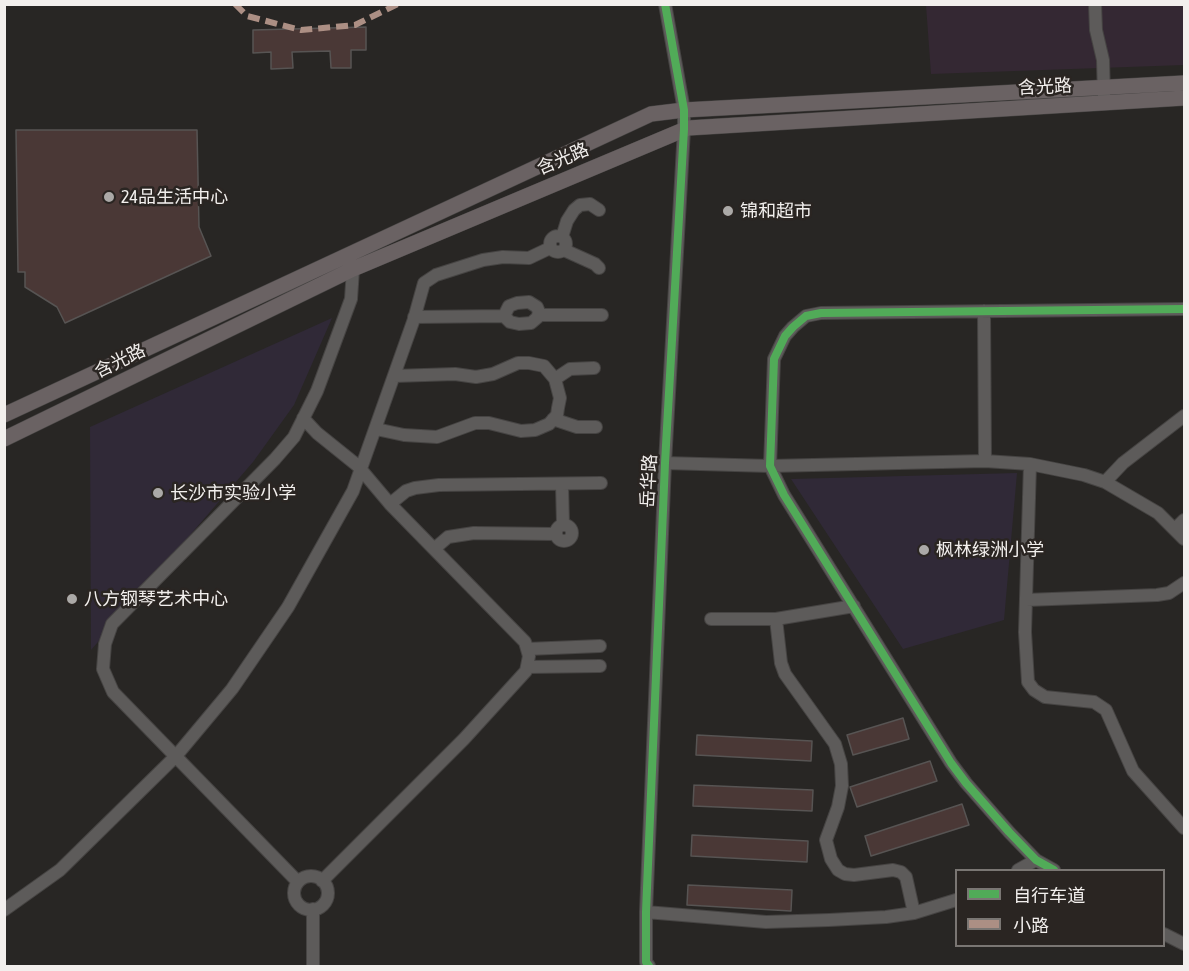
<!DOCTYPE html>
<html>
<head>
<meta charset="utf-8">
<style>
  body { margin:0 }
  #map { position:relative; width:1189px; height:971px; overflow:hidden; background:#282624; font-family:"Asap Condensed","Noto Sans SC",sans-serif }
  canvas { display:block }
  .frame { position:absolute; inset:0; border:6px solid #f2efed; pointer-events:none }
  .legend { position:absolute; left:955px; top:869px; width:210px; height:78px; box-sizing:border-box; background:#2a2522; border:2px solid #7a7673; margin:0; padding:8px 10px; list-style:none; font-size:18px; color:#f2efed }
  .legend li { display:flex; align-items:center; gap:12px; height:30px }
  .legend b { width:30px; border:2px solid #7a7673 }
</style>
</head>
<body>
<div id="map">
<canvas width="1189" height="971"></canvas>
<div class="frame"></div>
<ul class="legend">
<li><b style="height:8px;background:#51ab58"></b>自行车道</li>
<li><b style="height:8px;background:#ac8f84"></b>小路</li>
</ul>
</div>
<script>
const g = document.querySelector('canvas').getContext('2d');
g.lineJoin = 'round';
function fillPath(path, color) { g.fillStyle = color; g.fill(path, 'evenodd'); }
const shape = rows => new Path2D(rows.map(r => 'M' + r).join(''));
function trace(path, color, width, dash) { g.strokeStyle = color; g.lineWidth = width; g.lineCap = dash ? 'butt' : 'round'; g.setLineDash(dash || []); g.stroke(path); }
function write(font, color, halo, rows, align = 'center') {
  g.font = font + ' "Asap Condensed","Noto Sans SC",sans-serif'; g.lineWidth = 5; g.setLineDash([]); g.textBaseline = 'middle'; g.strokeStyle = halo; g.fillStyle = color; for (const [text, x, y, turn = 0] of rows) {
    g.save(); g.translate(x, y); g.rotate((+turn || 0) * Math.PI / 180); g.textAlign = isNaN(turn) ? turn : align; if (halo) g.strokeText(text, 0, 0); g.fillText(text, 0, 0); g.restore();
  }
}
fillPath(shape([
  [926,5,1184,5,1184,65,931,74]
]), '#342833');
fillPath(shape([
  [332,318,294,405,253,462,91,650,90,427],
  [1017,473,1004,620,903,649,791,479]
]), '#302937');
const building = shape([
  [366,27,366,50,351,50,351,68,331,68,330,51,292,52,293,68,271,69,271,52,253,53,253,30,366,27],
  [16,130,197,130,199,227,211,256,65,323,57,307,25,287,25,272,18,272,16,130],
  [903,718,909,739,853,755,847,735,903,718],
  [697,735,812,741,811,761,696,755,697,735],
  [930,761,937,781,857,807,850,787,930,761],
  [694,785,813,790,812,811,693,806,694,785],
  [962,804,969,825,871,856,865,836,962,804],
  [692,835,808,841,807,862,691,856,692,835],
  [688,885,792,890,791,911,687,905,688,885]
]);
fillPath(building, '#4a3836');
trace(building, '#575453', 1.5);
const minor = shape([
  [1095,4,1096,30,1103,60,1104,96],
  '550 244a8 8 0 1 1 16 0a8 8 0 1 1-16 0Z',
  [562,237,567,221,574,210,580,205,590,204,599,210],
  [564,250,595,264,599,268],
  [984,311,985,461],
  [538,315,602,315],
  [414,317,504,316,510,322,519,324,531,323,538,317,539,312,537,307,529,302,517,303,509,306,504,316],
  [555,379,570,369,594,368],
  [303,418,317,433,358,466,390,504,525,642,529,656,526,671,464,739,322,881],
  [553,419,577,427,596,427],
  [376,429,404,435,437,437,475,423,489,423,521,431,535,430,549,424,557,415,558,408,560,398,555,379,544,366,529,363,518,363,493,374,476,377,455,374,394,376],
  [665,463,770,466,985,461,1030,464,1084,475,1105,482,1158,513,1184,539],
  [1030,464,1025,632,1028,682,1034,690,1045,697,1094,702,1106,710,1133,771,1184,828],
  [1105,482,1123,463,1184,416],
  [562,484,563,524],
  [390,504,406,491,415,488,439,485,601,483],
  '556 533a8 8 0 1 1 16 0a8 8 0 1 1-16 0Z',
  [1175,529,1184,520],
  [434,549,448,537,474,533,555,534],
  [1026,600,1157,595,1169,593,1184,583],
  [711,619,776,619,854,606],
  [776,619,781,663,785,674,835,744,841,764,842,786,838,807,826,840,831,859,838,870,845,874,854,875,893,870,901,872,906,877,914,913],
  [527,649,600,646],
  [527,667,600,666],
  [1018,870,1036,860],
  [1054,870,1036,860,1009,832,966,783,951,763,784,495,770,466,774,359,785,336,793,327,806,316,821,313,1184,309],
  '294 893a17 17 0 1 1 34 0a17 17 0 1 1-34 0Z',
  [298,882,113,692,103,669,105,644,112,624,275,459,294,437,317,391,351,299,353,269],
  [313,909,313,966],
  [4,910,60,870,176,756,232,689,288,607,353,491,414,319,424,283,436,275,483,260,503,257,529,258,550,248],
  [646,912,766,922,829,920,886,917,914,913,956,900],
  [1164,934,1184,944],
  [649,966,646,962,646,912,665,463,684,129,684,110,665,4]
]);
const major = shape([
  [4,415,651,114,684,110,1184,83],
  [4,439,353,269,688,128,1184,98]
]);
trace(minor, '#464443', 14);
trace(major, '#464443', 16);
trace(minor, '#5d5b5a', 12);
trace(major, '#6a6263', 15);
trace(shape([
  [235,4,247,16,301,30,355,25,398,4]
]), '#ac8f84', 6, [12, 6]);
trace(shape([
  [1054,870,1036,860,1009,832,966,783,951,763,784,495,770,466,774,359,785,336,793,327,806,316,821,313,1184,309],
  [649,966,646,962,646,912,665,463,684,129,684,110,665,4]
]), '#51ab58', 8);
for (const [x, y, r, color] of [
  [109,197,6,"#aba9a7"],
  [728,211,6,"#aba9a7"],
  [158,493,6,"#aba9a7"],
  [924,550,6,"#aba9a7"],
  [72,599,6,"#aba9a7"]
]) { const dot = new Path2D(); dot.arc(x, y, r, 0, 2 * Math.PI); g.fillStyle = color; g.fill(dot); trace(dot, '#2a2522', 2); }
write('18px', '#f2efed', '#2a2522', [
  ["含光路",1045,87,-3],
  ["含光路",563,159,-23],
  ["含光路",120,361,-26],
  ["岳华路",649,481,-87]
]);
write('18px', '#f2efed', '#2a2522', [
  ["24品生活中心",121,197],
  ["锦和超市",740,211],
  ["长沙市实验小学",170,493],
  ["枫林绿洲小学",936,550],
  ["八方钢琴艺术中心",84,599]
], 'left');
</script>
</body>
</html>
